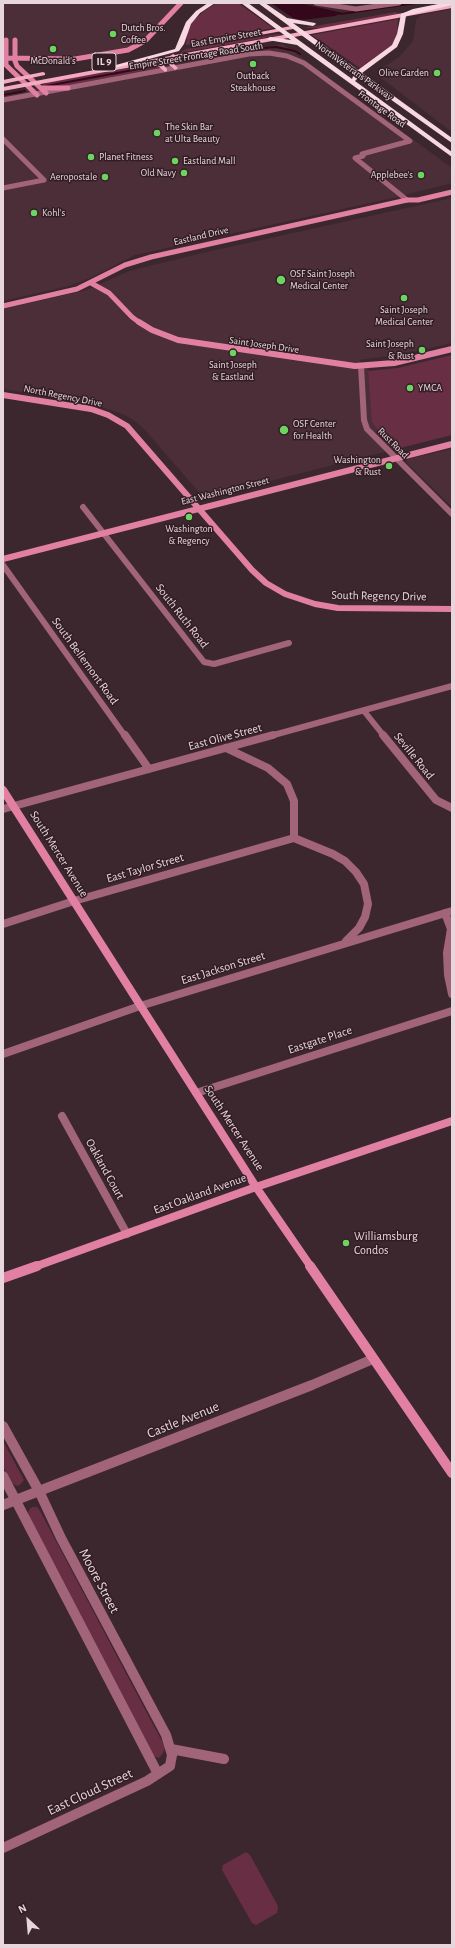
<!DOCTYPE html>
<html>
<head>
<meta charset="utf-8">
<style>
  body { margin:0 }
  #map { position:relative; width:455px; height:1948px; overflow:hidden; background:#3d272e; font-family:"Alegreya Sans",sans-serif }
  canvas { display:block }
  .frame { position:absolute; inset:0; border:4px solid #e7d7dc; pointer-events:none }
  .north { position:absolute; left:8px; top:1900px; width:40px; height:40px; -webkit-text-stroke:3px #331d24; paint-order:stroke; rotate:334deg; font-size:11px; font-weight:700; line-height:16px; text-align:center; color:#e7d7dc }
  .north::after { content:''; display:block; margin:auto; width:14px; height:18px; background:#e7d7dc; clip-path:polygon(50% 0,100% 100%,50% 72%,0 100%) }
</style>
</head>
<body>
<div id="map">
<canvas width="455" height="1948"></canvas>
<div class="frame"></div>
<div class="north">N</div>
</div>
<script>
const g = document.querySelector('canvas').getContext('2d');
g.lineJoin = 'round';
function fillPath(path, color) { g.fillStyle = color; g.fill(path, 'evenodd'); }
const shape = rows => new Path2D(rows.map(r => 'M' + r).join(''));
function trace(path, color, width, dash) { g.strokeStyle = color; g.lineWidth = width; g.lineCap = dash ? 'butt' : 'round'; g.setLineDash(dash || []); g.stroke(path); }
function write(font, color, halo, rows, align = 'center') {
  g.font = font + ' "Alegreya Sans",sans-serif'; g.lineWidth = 3; g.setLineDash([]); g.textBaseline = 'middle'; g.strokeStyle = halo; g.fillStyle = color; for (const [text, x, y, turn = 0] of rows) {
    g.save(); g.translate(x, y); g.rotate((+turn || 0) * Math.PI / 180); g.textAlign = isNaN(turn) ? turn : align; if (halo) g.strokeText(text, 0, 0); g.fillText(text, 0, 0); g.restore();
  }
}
fillPath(shape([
  [3,3,178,3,142,41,132,47,87,56,61,57,3,56],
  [452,9,452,132,381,78,378,71,399,57,413,41,416,20,421,15],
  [283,44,452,168,452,183,397,197,135,255,90,278,69,286,3,301,3,94],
  [452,198,452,343,404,354,359,360,369,369,368,373,381,434,396,449,204,498,144,429,136,422,125,415,91,403,3,389,3,309,87,290,129,271,202,253],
  [452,449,452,507,406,462,408,459]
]), '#4b2e37');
fillPath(shape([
  [217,3,238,3,273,28,186,45,188,30,194,20,204,11],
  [396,12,399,14,321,28,304,28],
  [398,19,397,35,392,45,360,68,312,35],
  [278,34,281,35,179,53,186,49],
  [154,64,160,67,57,88,42,86,48,82,76,77],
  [452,355,452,435,396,449,381,434,372,422,368,371,398,368],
  [3,1441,24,1480,20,1485,17,1486,12,1483,3,1466],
  [32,1507,37,1507,40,1511,165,1747,163,1753,159,1758,153,1756,28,1515,29,1510],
  [246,1852,250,1855,278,1906,277,1913,256,1925,252,1923,222,1870,223,1865]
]), '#682e43');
fillPath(shape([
  [271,3,299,3,343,13,335,16,302,20,293,18]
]), '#35071b');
trace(shape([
  [341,14,416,3],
  [175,62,251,49,276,47,295,51,300,54],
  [46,86,155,66],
  [3,95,25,91]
]), '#35071b', 2);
trace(shape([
  [316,3,356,9,399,3],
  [3,100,249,54,269,53,287,56,304,63,410,141,362,154,363,156,355,158,407,200],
  [3,139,44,180],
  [3,188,44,180]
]), '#a16478', 5);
trace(shape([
  [361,366,364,420,367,429,452,514],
  [83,507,204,662,214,664,289,643],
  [3,565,125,736],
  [364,711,384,736],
  [270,736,452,686]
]), '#a16478', 6);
trace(shape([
  [125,735,149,769],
  [383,735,436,800,452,808],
  [226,748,268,768,287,784,294,801,294,838],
  [3,809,273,735],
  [294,838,333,854,345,861,356,872,364,884,368,904,365,917,359,928,346,941],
  [445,913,451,929,447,953,448,975,452,994],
  [3,924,74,901,294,838],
  [3,1054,140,1006,452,911],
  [196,1093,452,1011],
  [62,1116,127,1234]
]), '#a16478', 8);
trace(shape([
  [3,1426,39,1491,61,1538,166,1735,172,1755,170,1766,147,1781,3,1848],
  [3,1476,158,1774],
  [3,1505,312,1385,373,1359],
  [171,1749,224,1759]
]), '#a16478', 10);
trace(shape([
  [6,40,6,65,37,95],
  [15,40,15,61,17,66,46,93],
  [5,58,75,59,128,50,145,41,181,3],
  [41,88,68,88],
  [91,283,109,293,132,317,140,323],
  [3,306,77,289,125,265,151,257,407,200,418,200,452,192]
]), '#e180a2', 5);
trace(shape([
  [139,322,152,330,178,340,355,366,394,363,452,349],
  [3,395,91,409,108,415,127,426,252,570,266,583,285,594,315,604,338,608,452,609],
  [3,559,452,444]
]), '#e180a2', 6);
trace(shape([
  [3,790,256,1187,311,1267],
  [34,1267,256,1187,452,1121]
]), '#e180a2', 8);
trace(shape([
  [310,1266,452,1473],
  [3,1278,37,1266]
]), '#e180a2', 10);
fillPath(shape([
  [452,4,452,8,174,59,172,62,178,68,175,70,167,63,167,60,158,62,162,63,167,69,167,71,165,72,158,66,148,64,3,91,3,87,170,56,173,54,175,55,452,4],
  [291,26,293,27,293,29,238,39,235,37,291,26],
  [43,72,45,73,45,75,3,84,3,80,43,72]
]), '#f6aac2');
fillPath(shape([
  [208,3,215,3,200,13,191,24,184,44,179,51,104,71,101,69,175,49,186,22,196,11,208,3],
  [241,3,248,3,352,79,354,74,258,3,265,3,287,18,315,23,316,24,313,26,293,23,358,70,392,45,397,34,401,14,413,9,443,3,452,3,452,5,406,16,403,34,397,47,362,73,452,138,452,143,359,77,355,81,452,152,452,157,297,45,268,40,267,39,270,37,291,40,241,3]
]), '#f7d7e0');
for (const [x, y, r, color] of [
  [113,34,4,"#6dd361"],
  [53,49,4,"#6dd361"],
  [253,64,4,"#6dd361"],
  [437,73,4,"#6dd361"],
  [157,133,4,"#6dd361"],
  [91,157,4,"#6dd361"],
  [175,161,4,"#6dd361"],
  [184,173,4,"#6dd361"],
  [421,175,4,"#6dd361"],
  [105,177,4,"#6dd361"],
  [34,213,4,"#6dd361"],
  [281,280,5,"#6dd361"],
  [404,298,4,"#6dd361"],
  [422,350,4,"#6dd361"],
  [233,353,4,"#6dd361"],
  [410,388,4,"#6dd361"],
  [284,430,5,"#6dd361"],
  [389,466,4,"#6dd361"],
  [189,517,4,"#6dd361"],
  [346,1243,4,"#6dd361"]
]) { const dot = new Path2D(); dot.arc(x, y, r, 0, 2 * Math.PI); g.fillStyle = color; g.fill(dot); trace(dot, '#331d24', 1.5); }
write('10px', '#e7d7dc', '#331d24', [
  ["Dutch Bros.",121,28],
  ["Coffee",121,40],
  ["McDonald's",53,61,"center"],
  ["Olive Garden",429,73,"right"],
  ["Outback",253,76,"center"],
  ["Steakhouse",253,88,"center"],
  ["The Skin Bar",165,127],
  ["at Ulta Beauty",165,139],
  ["Planet Fitness",99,157],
  ["Eastland Mall",183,161],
  ["Old Navy",176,173,"right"],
  ["Applebee's",413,175,"right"],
  ["Aeropostale",97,177,"right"],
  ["Kohl's",42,213],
  ["OSF Saint Joseph",290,274],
  ["Medical Center",290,286],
  ["Saint Joseph",404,310,"center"],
  ["Medical Center",404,322,"center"],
  ["Saint Joseph",414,344,"right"],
  ["& Rust",414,356,"right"],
  ["Saint Joseph",233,365,"center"],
  ["& Eastland",233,377,"center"],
  ["YMCA",418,388],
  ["OSF Center",293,424],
  ["for Health",293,436],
  ["Washington",381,460,"right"],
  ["& Rust",381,472,"right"],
  ["Washington",189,529,"center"],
  ["& Regency",189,541,"center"]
], 'left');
write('10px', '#e7d7dc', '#331d24', [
  ["East Empire Street",226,38,-10],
  ["Empire Street Frontage Road South",196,56,-9],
  ["North Veterans Parkway",354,71,36],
  ["Frontage Road",382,109,36],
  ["Eastland Drive",201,236,-13],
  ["Saint Joseph Drive",264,345,8],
  ["North Regency Drive",63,396,11],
  ["Rust Road",393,443,45],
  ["East Washington Street",225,491,-14]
]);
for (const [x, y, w] of [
  [104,62,24]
]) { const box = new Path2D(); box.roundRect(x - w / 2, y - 9, w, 18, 3); g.fillStyle = '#331d24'; g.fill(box); trace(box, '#e7d7dc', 1); }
write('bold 11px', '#e7d7dc', null, [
  ["IL 9",104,62]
]);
write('12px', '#e7d7dc', '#331d24', [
  ["South Regency Drive",379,596,1],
  ["South Ruth Road",182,616,52],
  ["South Bellemont Road",85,661,54],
  ["East Olive Street",225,737,-15],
  ["Seville Road",414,756,51],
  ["South Mercer Avenue",59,854,58],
  ["East Taylor Street",145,868,-16],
  ["East Jackson Street",223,968,-17],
  ["Eastgate Place",320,1040,-18],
  ["South Mercer Avenue",234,1128,57],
  ["Oakland Court",105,1169,61],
  ["East Oakland Avenue",200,1194,-20]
]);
write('12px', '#e7d7dc', '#331d24', [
  ["Williamsburg",354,1236],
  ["Condos",354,1250]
], 'left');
write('14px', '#e7d7dc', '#331d24', [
  ["Castle Avenue",183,1420,-22],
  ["Moore Street",99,1581,62],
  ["East Cloud Street",90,1792,-25]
]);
</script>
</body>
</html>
